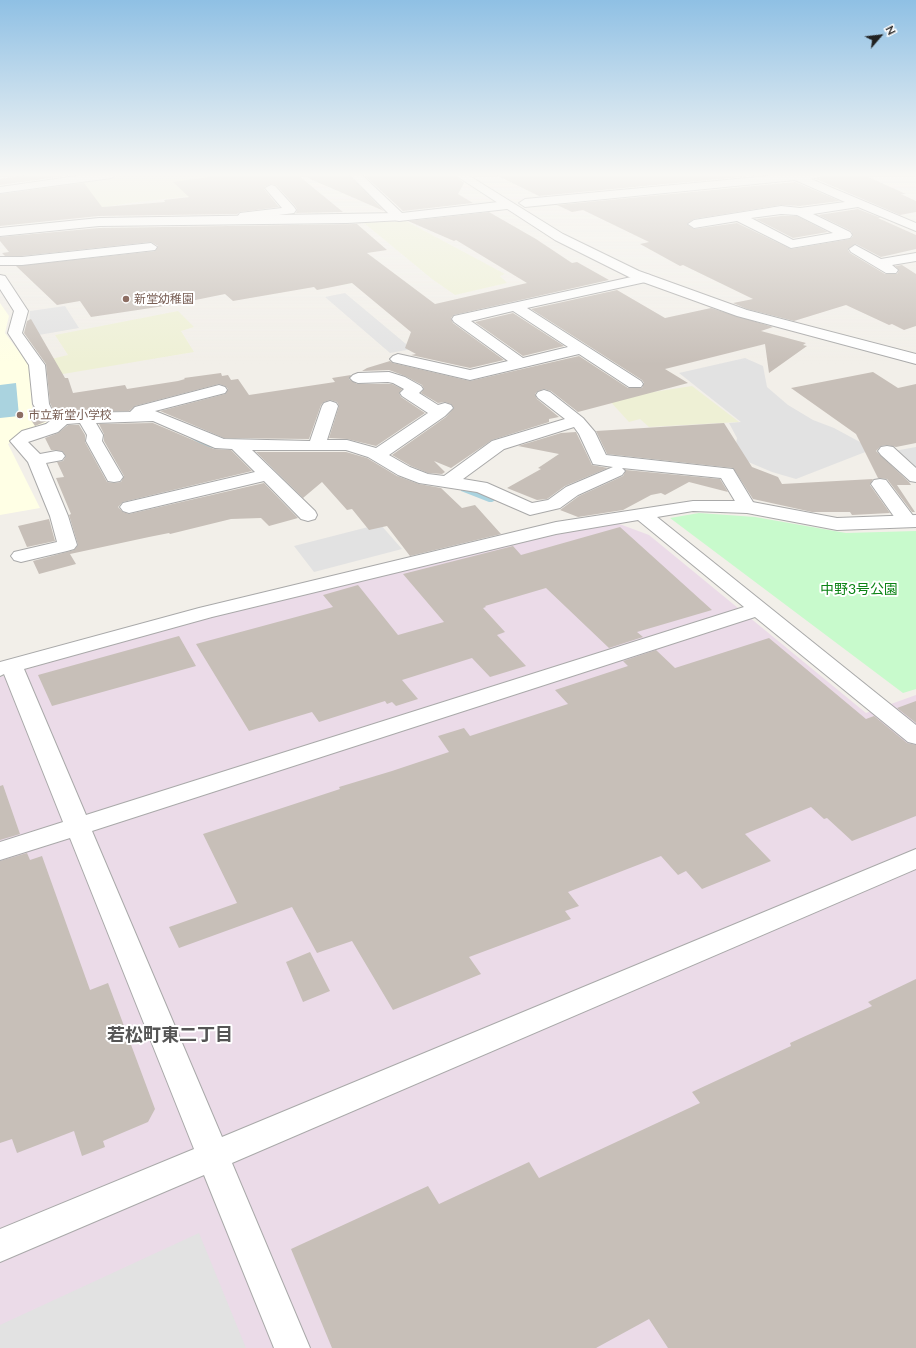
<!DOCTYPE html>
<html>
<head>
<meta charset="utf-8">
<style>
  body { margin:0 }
  #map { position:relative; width:916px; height:1348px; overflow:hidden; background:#f2efe9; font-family:Lato,sans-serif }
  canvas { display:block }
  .north { position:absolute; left:860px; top:16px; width:40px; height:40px; -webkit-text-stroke:3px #fff; paint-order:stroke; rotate:62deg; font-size:11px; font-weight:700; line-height:16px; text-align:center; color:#222 }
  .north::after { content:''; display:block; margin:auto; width:14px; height:18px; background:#222; clip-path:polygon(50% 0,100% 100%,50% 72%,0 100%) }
</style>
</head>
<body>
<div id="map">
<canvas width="916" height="1348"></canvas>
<div class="north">N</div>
</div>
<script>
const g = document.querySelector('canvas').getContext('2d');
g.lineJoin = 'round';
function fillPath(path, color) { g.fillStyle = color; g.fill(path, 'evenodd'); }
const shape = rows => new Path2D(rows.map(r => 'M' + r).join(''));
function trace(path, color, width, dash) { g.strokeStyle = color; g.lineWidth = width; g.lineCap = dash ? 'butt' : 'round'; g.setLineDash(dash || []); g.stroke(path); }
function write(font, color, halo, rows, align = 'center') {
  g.font = font + ' Lato,"Noto Sans JP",sans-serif'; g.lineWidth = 4; g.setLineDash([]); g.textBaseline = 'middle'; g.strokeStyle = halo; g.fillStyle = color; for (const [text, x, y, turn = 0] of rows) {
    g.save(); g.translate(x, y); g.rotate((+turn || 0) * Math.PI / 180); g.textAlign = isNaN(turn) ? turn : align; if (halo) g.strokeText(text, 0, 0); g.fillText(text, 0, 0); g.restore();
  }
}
fillPath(shape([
  [614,522,649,535,866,713,916,695,916,1348,0,1348,0,677,215,614,516,542]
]), '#ebdbe8');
fillPath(shape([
  [0,303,9,316,5,333,29,365,32,408,47,422,21,434,8,444,40,508,0,515]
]), '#ffffe5');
fillPath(shape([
  [125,175,221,175,236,191,130,203,68,213,44,194,40,187],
  [406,221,505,274,500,276,507,283,455,295,432,279,364,223],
  [178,311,194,327,181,331,194,352,51,376,47,360,68,355,55,335],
  [692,386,739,422,649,427,640,419,629,422,608,399]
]), '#eef0d5');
fillPath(shape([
  [699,513,755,517,846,533,916,531,916,689,903,693,670,518]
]), '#c8facc');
fillPath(shape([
  [345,293,412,349,390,353,325,297],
  [65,306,79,328,33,336,29,322,30,311],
  [745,358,763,366,767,387,788,405,813,420,834,428,873,449,796,479,772,472,734,456,737,438,729,423,741,422,679,373],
  [916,447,916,471,894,451],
  [380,524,402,549,314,572,294,546],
  [199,1233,246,1348,0,1348,0,1325]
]), '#e2e2e2');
fillPath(shape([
  [16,383,19,416,0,418,0,385]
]), '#aad3df');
fillPath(shape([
  [187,432,210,444,221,445,224,447,221,449,206,447,185,435,185,433,187,432],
  [461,487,467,487,496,500,492,502,489,502,461,491,461,487]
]), '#aad3df');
fillPath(shape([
  [25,175,72,175,0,185,0,179],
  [222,175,298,175,343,212,296,213,297,209,295,206,276,185,271,184,264,187,264,189,279,207,240,212,237,214,99,216,0,226,0,194,84,183,102,207,165,202,164,200,189,197,173,182],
  [301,175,349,175,384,211],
  [364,175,454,175,464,183,458,194,473,203,403,211],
  [496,175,761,175,539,196],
  [822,175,864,175,906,194,901,194,916,201,916,212,900,215,816,179,820,178],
  [795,182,840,201,800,206,781,205,694,219,687,224,694,229,737,223,791,249,850,239,853,236,851,231,818,215,858,209,881,218,878,218,916,235,916,249,881,257,856,244,848,250,850,253,885,274,897,274,899,270,895,266,902,265,916,274,916,326,904,330,892,324,889,325,846,305,794,321,747,309,733,303,753,299,683,265,680,266,640,244,649,242,583,210,572,212,557,205],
  [489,212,536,239,572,263,577,262,609,280,454,315,451,318,453,323,504,360,470,368,411,355,416,354,405,348,411,332,352,283,317,290,314,287,233,301,225,294,171,305,91,317,80,301,57,305,16,266,155,251,158,246,151,242,22,256,5,256,2,253,9,252,0,241,0,237,99,228,357,224,387,250,367,253,435,304,527,283,456,240,454,241,408,221],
  [781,216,797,216,828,232,793,238,756,219],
  [617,290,665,318,711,308,773,327,761,331,806,343,803,345,807,346,769,373,765,344,665,369,688,383,578,412,551,391,544,389,538,391,535,394,537,399,559,417,549,419,549,422,492,440,451,468,434,461,445,472,442,474,428,473,411,466,392,455,446,417,454,408,451,404,445,402,438,403,421,393,424,389,422,385,405,376,389,370,362,371,367,368,390,361,393,363,470,381,579,356,628,388,642,388,644,383,642,380,531,309],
  [513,313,564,346,523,356,475,322],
  [31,319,65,378,68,378,73,393,125,385,127,389,178,381,185,379,184,378,221,373,222,376,228,375,231,380,238,379,249,395,335,382,332,378,351,375,349,379,357,384,392,384,402,389,399,393,401,397,425,413,376,446,347,439,329,438,339,406,337,402,330,400,324,402,321,405,309,439,224,438,160,411,225,394,228,389,225,386,219,384,135,406,129,411,59,412,53,409,50,403,46,364,24,333,27,321],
  [873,372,898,388,916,384,916,443,896,447,887,445,881,446,876,451,909,482,911,485,897,485,915,512,912,512,887,479,878,478,856,434,791,388],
  [38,416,39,417,47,421,35,426,29,417],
  [153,423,214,449,231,450,252,471,123,502,118,507,123,512,129,514,264,483,298,518,269,526,261,518,231,519,170,534,169,533,149,537,70,554,76,564,39,574,33,561,74,550,78,545,69,515,71,514,56,478,64,477,57,462,63,461,66,456,62,451,51,450,45,438,58,433,68,425,79,425,85,435,85,442,107,482,114,483,121,482,124,476,104,441,104,434,99,424],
  [724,423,752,467,778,477,782,484,873,479,870,485,890,513,852,515,850,512,812,512,753,499,733,468,607,454,596,431],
  [576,432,592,465,608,468,565,486,547,499,537,500,507,488,541,469,538,468,559,454,518,446,561,433],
  [256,452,346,452,367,458,397,476,419,484,441,488,462,508,475,505,501,534,410,556,387,526,369,530,352,509,347,510,322,482,303,498],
  [626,470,720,479,728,492,689,482,665,495,661,493,651,495,623,510,578,517,560,510,579,496,623,476],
  [49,519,55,541,27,547,18,526],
  [620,527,712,610,637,632,643,637,609,648,546,588,485,606,486,607,483,608,505,632,497,635,526,666,490,677,472,658,402,680,418,699,396,706,392,702,387,704,385,701,319,722,312,712,249,731,196,644,333,607,323,595,358,585,398,635,444,622,403,574,513,546,521,555],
  [179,636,196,666,52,706,38,675],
  [769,638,866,719,874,716,907,743,916,745,916,816,852,841,827,818,824,819,811,807,745,834,771,861,702,889,686,871,678,875,661,856,568,892,579,906,565,911,571,919,469,957,481,974,393,1010,352,941,317,953,292,907,179,948,169,927,237,903,203,834,340,789,339,787,392,771,449,752,438,736,464,728,470,736,568,704,555,690,628,666,623,661,656,650,675,668],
  [916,701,916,723,897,708],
  [3,785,20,834,0,840,0,786],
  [27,853,30,860,42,856,90,990,108,983,155,1109,148,1122,103,1141,105,1147,82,1156,74,1131,17,1153,12,1139,0,1143,0,861],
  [310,952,330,991,303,1002,286,962],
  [916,979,916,1348,668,1348,649,1319,596,1348,332,1348,291,1249,428,1186,439,1204,529,1162,539,1178,700,1103,692,1092,791,1046,790,1043,872,1006,868,1002]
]), '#c7bfb8');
const minor = shape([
  [84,175,116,175,111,178,0,193,0,187,84,175],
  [350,175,362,175,402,213,507,201,513,205,507,209,399,221,395,220,350,175],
  [779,175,821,175,820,177,811,179,916,223,916,231,858,207,813,214,850,232,852,235,850,238,791,248,737,221,694,228,688,224,694,220,781,206,800,208,845,202,795,180,525,207,519,203,525,199,779,175],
  [781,214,797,215,833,233,793,240,751,218,781,214],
  [271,185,275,186,294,207,296,210,294,213,248,219,245,223,241,224,237,223,235,220,240,213,282,208,265,188,271,185],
  [151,243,157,247,155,250,22,265,0,265,0,257,22,257,151,243],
  [855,245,881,259,916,253,916,261,892,265,898,270,896,273,886,273,851,252,849,249,855,245],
  [645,274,650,275,652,278,650,281,527,308,641,381,643,384,641,387,629,387,579,354,470,380,393,362,390,359,393,356,398,354,470,370,508,361,454,322,452,319,454,316,645,274],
  [513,311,568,347,523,358,471,321,513,311],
  [0,275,5,276,28,311,22,333,45,365,49,404,52,410,59,413,130,412,135,407,219,385,225,387,227,390,225,393,155,411,224,439,310,441,322,406,324,403,330,401,336,403,338,406,327,440,347,440,376,448,428,413,402,396,400,393,404,389,393,383,388,382,358,383,353,381,350,378,353,375,358,373,389,372,405,377,421,386,423,389,419,393,438,405,445,403,451,405,453,408,445,416,389,455,410,467,428,474,444,476,492,441,565,419,538,398,536,395,538,392,544,390,550,392,583,418,595,432,606,455,733,469,756,507,753,511,747,513,741,511,721,478,622,468,625,471,622,475,578,495,560,508,530,515,477,492,419,483,398,475,368,457,346,450,252,450,315,511,317,515,315,519,308,521,301,519,264,481,129,513,123,511,120,507,123,503,255,472,232,449,215,448,153,421,96,423,103,435,102,441,123,477,120,481,114,482,108,481,86,441,87,435,80,423,67,424,58,432,28,442,40,454,56,451,62,452,65,456,62,460,46,463,68,516,77,545,74,549,67,551,21,562,14,560,11,556,14,552,57,542,50,516,28,462,10,441,22,431,46,424,50,421,40,416,33,404,29,365,8,333,14,311,0,289,0,275],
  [574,427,579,434,593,464,613,467,566,487,548,500,532,503,487,483,463,479,504,449,574,427],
  [887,446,893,447,916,468,916,482,910,481,881,455,878,451,881,447,887,446],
  [880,479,886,480,914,517,916,521,914,525,907,527,900,525,871,484,874,480,880,479]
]);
const tertiary = shape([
  [455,175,468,175,563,234,639,271,747,310,916,354,916,364,737,316,629,277,555,240,455,175],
  [399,213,405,217,403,220,347,223,99,226,0,236,0,228,99,218,399,213],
  [693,501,747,501,837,518,916,515,916,527,837,530,747,513,693,511,657,517,916,725,916,744,908,742,755,617,92,831,222,1137,916,849,916,869,232,1163,310,1348,274,1348,204,1175,0,1262,0,1229,194,1149,70,838,0,860,0,842,63,822,4,674,0,676,0,662,199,608,556,522,693,501],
  [638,520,744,607,86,815,24,669,212,617,556,534,638,520]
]);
trace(minor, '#a9a9a9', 2);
trace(tertiary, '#a9a9a9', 2);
fillPath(minor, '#fff');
fillPath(tertiary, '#fff');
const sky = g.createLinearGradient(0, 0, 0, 364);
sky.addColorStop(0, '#8fc0e4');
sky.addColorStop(0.48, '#f9f8f5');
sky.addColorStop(1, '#f9f8f500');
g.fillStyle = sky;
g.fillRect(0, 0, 916, 364);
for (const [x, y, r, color] of [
  [126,299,4,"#8d6e63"],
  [20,415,4,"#8d6e63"]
]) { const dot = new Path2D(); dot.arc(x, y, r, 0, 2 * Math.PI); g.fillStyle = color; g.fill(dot); trace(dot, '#fff', 1.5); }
write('12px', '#785e54', '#fff', [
  ["新堂幼稚園",134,299],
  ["市立新堂小学校",28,415]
], 'left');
write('14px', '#0c8416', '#fff', [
  ["中野3号公園",859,589]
]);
write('bold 18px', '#555', '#fff', [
  ["若松町東二丁目",170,1035]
]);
</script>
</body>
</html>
